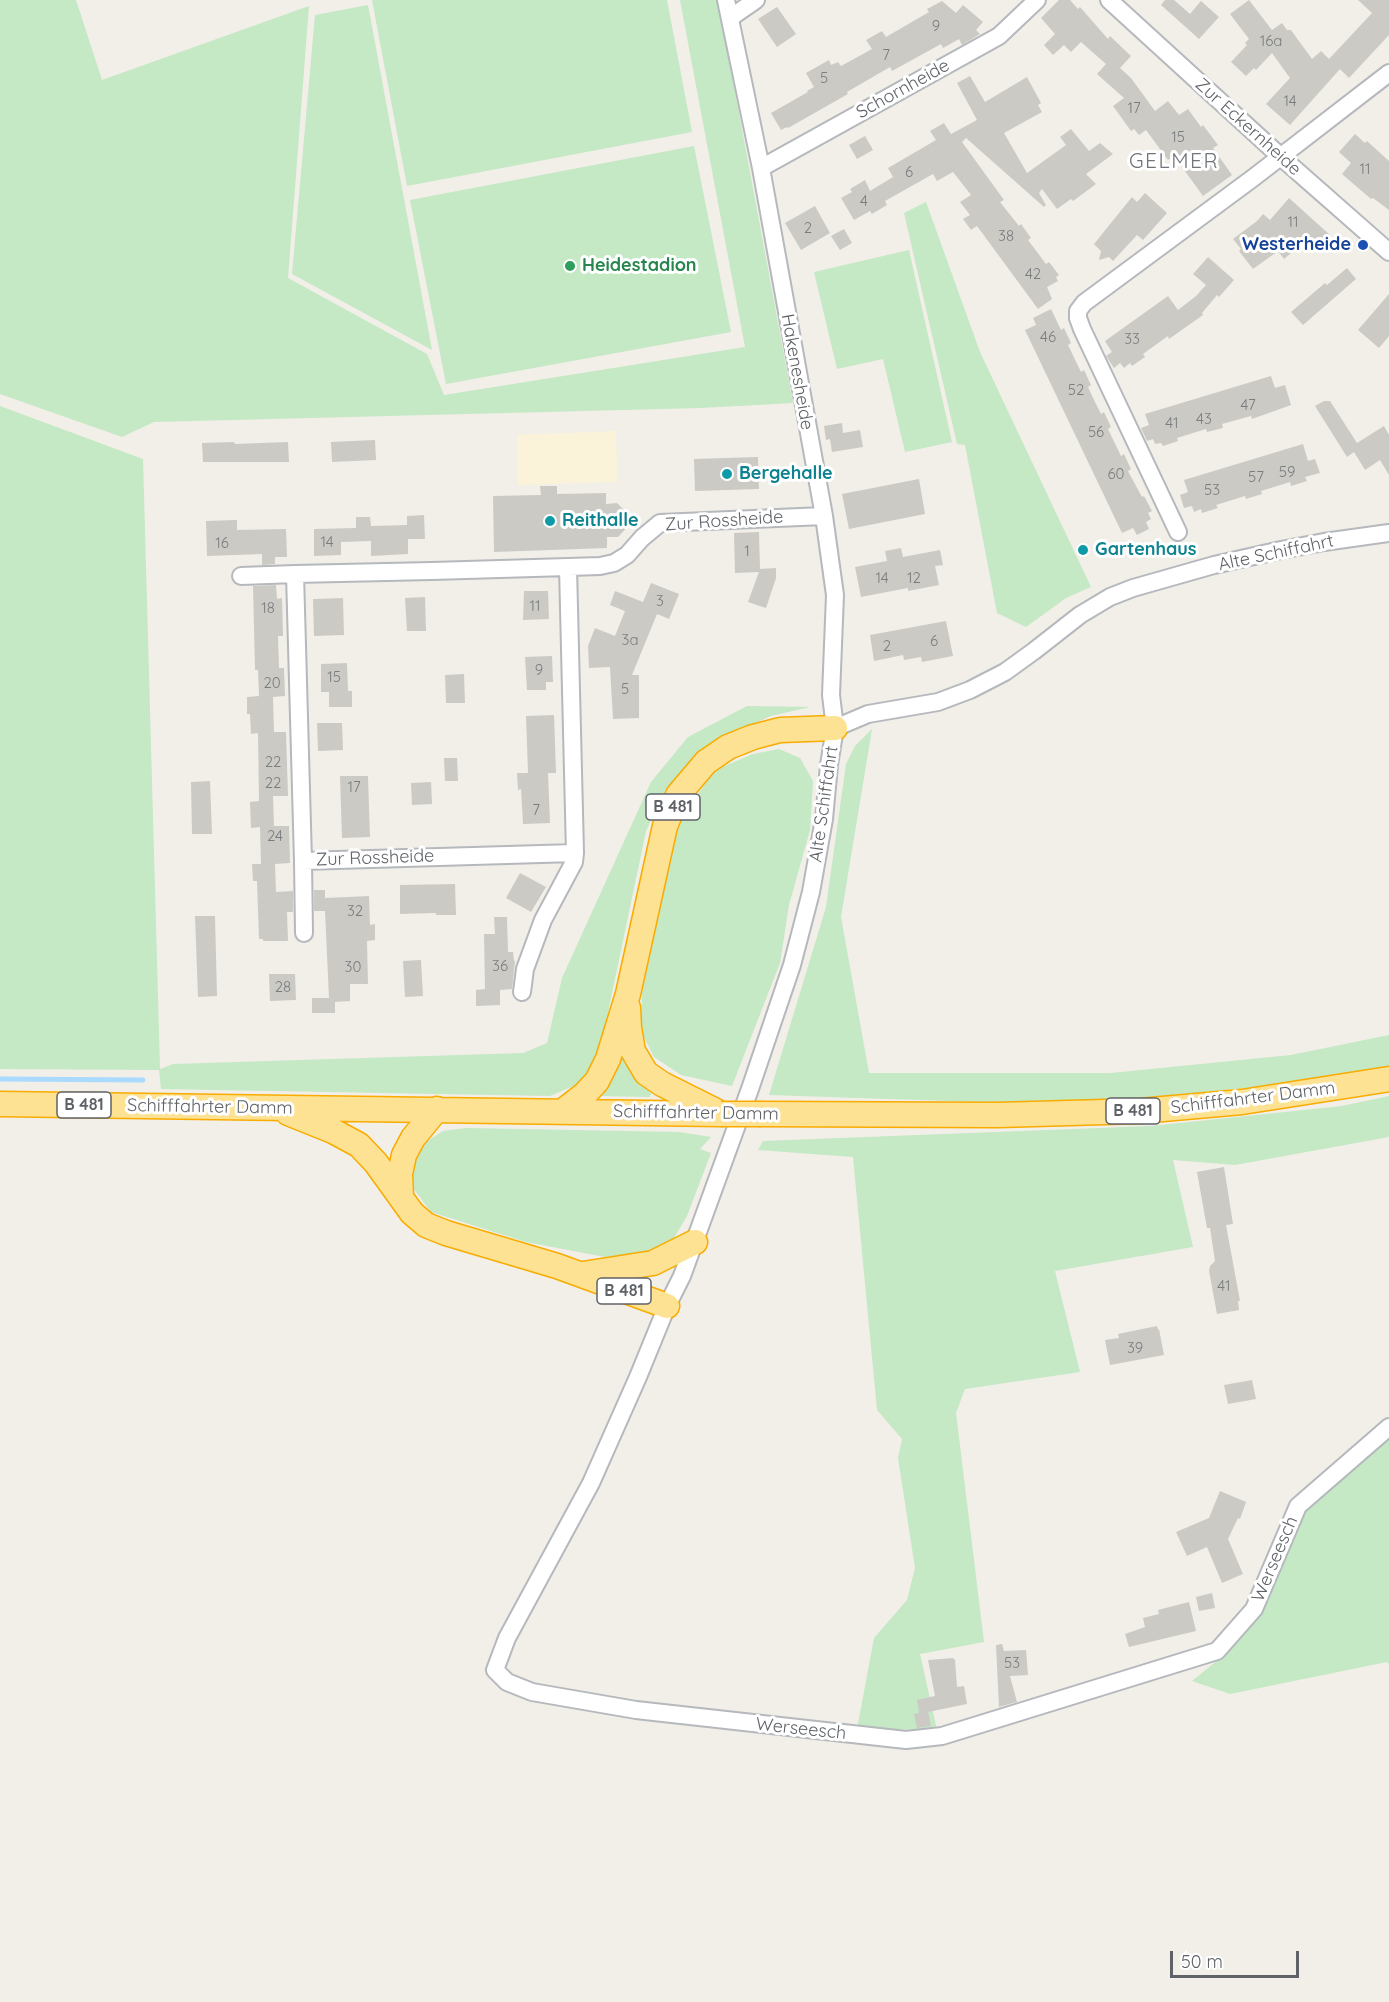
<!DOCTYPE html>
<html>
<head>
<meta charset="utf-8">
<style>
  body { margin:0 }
  #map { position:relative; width:1389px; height:2002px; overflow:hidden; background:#f1efe8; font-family:Quicksand,sans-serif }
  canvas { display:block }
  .scale { position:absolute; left:1170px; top:1951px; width:129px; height:27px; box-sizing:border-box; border:3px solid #5f6368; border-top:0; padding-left:8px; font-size:18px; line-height:21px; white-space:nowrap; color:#5f6368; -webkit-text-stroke:4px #fff; paint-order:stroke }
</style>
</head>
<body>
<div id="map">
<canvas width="1389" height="2002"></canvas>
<div class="scale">50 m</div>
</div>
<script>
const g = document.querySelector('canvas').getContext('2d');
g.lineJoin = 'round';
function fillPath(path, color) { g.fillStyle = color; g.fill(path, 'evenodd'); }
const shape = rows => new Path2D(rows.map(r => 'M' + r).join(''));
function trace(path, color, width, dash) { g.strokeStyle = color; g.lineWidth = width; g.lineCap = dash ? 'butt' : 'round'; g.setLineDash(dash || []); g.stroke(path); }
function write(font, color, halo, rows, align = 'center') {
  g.font = font + ' Quicksand,sans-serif'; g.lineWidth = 6; g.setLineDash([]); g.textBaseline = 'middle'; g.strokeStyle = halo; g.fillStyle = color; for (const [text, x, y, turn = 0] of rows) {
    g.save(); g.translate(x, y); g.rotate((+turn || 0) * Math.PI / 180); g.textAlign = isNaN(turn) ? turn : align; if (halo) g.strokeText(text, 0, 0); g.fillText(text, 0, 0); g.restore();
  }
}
fillPath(shape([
  [0,0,76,0,102,80,309,6,288,278,427,354,444,395,745,347,680,0,718,0,793,403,701,408,154,422,122,437,0,394],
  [372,0,667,0,692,132,407,186],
  [368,5,432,350,292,274,315,15],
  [694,146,731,332,446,384,410,200],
  [926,202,980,352,1091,587,1066,598,1026,627,997,613,965,445,957,444,904,213],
  [909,250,952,442,905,452,883,359,837,369,814,272],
  [0,406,143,459,160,1069,173,1064,523,1053,547,1043,562,978,651,782,688,737,747,706,810,707,771,716,726,736,694,760,666,788,646,831,597,1065,583,1082,550,1096,161,1089,159,1070,0,1069],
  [872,729,841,917,869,1073,1111,1073,1291,1055,1389,1035,1389,1068,1341,1079,1068,1105,769,1095,826,907,846,764,855,746],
  [779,749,800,758,813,781,810,830,789,905,780,963,732,1086,681,1075,654,1057,641,1031,642,993,678,822,715,770,753,754],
  [622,1053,648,1088,651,1094,650,1097,599,1096],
  [1389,1096,1389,1137,1235,1165,1173,1160,1193,1247,1055,1271,1080,1372,965,1389,956,1413,984,1642,920,1654,937,1730,857,1729,874,1638,907,1600,915,1568,898,1458,902,1439,877,1410,853,1157,758,1150,763,1141,1151,1126,1342,1106],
  [466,1128,679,1132,711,1137,700,1149,711,1153,687,1216,674,1238,654,1251,605,1257,526,1242,431,1212,413,1188,412,1165,421,1145,443,1131],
  [1389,1435,1389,1664,1387,1662,1230,1694,1192,1681,1224,1655,1304,1508]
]), '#c5e8c5');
fillPath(shape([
  [616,431,617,482,518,485,517,435]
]), '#fbf3d9');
trace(shape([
  [0,1079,143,1080]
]), '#aadaff', 5);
fillPath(shape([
  [1059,0,1070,0,1078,9,1080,7,1108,39,1110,36,1131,56,1120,68,1131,78,1155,111,1168,101,1179,115,1188,109,1201,127,1203,125,1218,145,1213,148,1232,175,1203,196,1174,156,1168,160,1146,130,1139,135,1134,129,1131,131,1113,106,1124,98,1097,74,1106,64,1081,42,1071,52,1064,45,1053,55,1044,45,1055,34,1041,18],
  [1165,0,1174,0,1190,14,1201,1,1219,17,1199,39,1161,5],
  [1249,0,1272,30,1282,23,1287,30,1291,30,1312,59,1321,51,1329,59,1372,13,1358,0,1389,0,1389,35,1349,78,1340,69,1290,125,1266,104,1290,78,1272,53,1256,70,1254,68,1246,76,1231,62,1247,45,1245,43,1249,39,1230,14],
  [942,1,956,13,963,5,983,22,976,30,980,34,962,45,959,39,943,48,941,44,892,71,890,67,847,92,848,94,788,128,787,127,781,130,771,113,808,92,807,91,814,87,806,73,829,60,831,65,838,62,841,66,872,49,866,40,882,31,886,37,929,12,927,9],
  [777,7,796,34,777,47,758,19],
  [970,76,985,102,1027,77,1041,103,1038,105,1042,112,1004,133,1027,173,1066,145,1060,137,1071,129,1089,151,1100,143,1113,154,1086,174,1096,184,1073,201,1071,199,1057,209,1042,189,1039,193,1046,205,1044,207,966,138,962,142,1004,200,1000,202,1019,226,1021,224,1031,238,1028,240,1046,264,1049,262,1059,275,1056,277,1058,281,1047,287,1052,299,1038,309,977,226,971,230,963,219,970,215,960,202,971,195,953,172,937,181,933,174,885,201,887,205,872,214,870,211,854,220,841,198,852,192,850,189,865,180,870,191,893,177,888,168,936,140,930,131,944,123,951,134,977,120,957,83],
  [1355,134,1365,143,1367,141,1389,161,1389,210,1373,198,1371,199,1342,174,1351,163,1339,152],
  [865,136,873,150,857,159,849,145],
  [1145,193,1167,213,1143,240,1137,235,1113,261,1109,257,1099,260,1101,251,1094,244,1132,197,1137,202],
  [1289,198,1330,235,1317,245,1309,238,1284,259,1278,251,1253,269,1239,251,1241,249,1233,239,1257,221,1263,214,1270,220],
  [815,206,830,233,801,250,785,223],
  [844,229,852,243,840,250,831,236],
  [1208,257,1234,280,1219,297,1217,295,1202,313,1203,315,1169,339,1168,336,1143,354,1145,357,1132,366,1130,363,1124,368,1120,363,1114,368,1106,356,1112,352,1105,341,1168,296,1178,310,1196,296,1206,285,1193,274],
  [1347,268,1356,279,1303,325,1291,312,1325,283,1327,285],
  [1389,294,1389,336,1379,348,1358,330],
  [1051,309,1061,330,1064,328,1071,343,1068,345,1081,372,1084,370,1091,385,1088,387,1095,402,1101,414,1104,412,1111,427,1108,429,1121,456,1124,454,1131,469,1128,471,1142,497,1144,496,1152,511,1148,513,1151,519,1146,522,1149,529,1137,535,1133,528,1122,533,1025,330,1036,325,1033,318],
  [1271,376,1275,388,1285,385,1291,405,1252,419,1251,416,1222,424,1223,428,1207,432,1206,429,1177,438,1178,441,1163,446,1161,443,1155,444,1153,439,1147,441,1141,428,1149,425,1145,414],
  [1324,401,1330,401,1357,443,1384,426,1389,435,1389,475,1380,460,1365,470,1354,452,1347,457,1315,406],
  [842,423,843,433,860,430,863,447,832,452,830,439,826,440,824,426],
  [375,440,376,460,332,462,331,442],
  [234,442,235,444,288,442,289,462,203,462,202,443],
  [1303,444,1308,461,1315,459,1320,473,1305,477,1307,481,1291,486,1290,482,1261,491,1262,494,1246,499,1245,496,1216,505,1218,508,1202,513,1201,509,1194,512,1192,506,1184,508,1180,495,1188,492,1184,480],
  [758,457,759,489,695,491,694,459],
  [919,479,925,514,849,529,842,494],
  [540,486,557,486,557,494,606,493,606,504,617,503,634,520,618,537,607,537,607,548,494,552,493,496,541,495],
  [424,515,425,539,408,539,408,554,371,556,371,541,341,542,341,555,314,556,314,529,356,528,356,517,370,517,371,526,407,525,407,516],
  [237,520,237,530,286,529,287,557,275,557,275,564,262,565,262,554,207,556,206,521],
  [759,532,760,569,776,568,776,578,766,608,748,602,759,572,735,573,734,533],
  [901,548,903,557,940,550,943,565,935,566,939,585,908,591,908,588,861,597,855,567,887,561,885,551],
  [651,583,679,594,669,619,657,614,632,675,639,675,639,718,613,719,610,667,589,668,588,646,595,628,615,636,625,611,610,605,615,591,643,602],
  [276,585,277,599,282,598,283,636,278,636,279,668,284,668,285,696,273,697,274,732,286,732,288,796,273,796,274,826,289,826,290,863,275,864,276,892,293,891,293,912,287,912,288,941,263,941,263,939,259,939,257,881,253,881,252,864,261,864,260,827,251,828,250,802,259,801,258,733,251,734,250,714,247,714,247,697,259,696,258,670,255,670,253,586],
  [524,591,548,591,549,619,523,620],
  [425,597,426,631,407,631,405,598],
  [343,598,344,635,314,636,313,599],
  [946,621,953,656,922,662,921,657,904,660,903,655,874,661,870,635],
  [552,656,553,682,546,682,546,690,527,690,525,657],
  [347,663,348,691,352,691,352,707,329,707,329,692,321,692,321,664],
  [464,674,465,703,446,703,445,675],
  [554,715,556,773,548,773,550,823,523,824,521,789,518,790,517,773,528,773,526,716],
  [317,723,342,723,343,750,318,751],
  [444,758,457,758,458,781,445,781],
  [340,776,368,776,370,837,342,838],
  [210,781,212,834,192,834,191,782],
  [431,782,432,804,412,805,411,783],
  [520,873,546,887,531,912,506,898],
  [455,884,456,915,436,915,436,913,400,914,400,885],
  [314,890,325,890,325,898,369,896,370,925,375,924,375,940,367,941,368,984,350,984,350,1001,335,1002,335,1013,312,1013,312,998,329,998,325,911,314,911],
  [195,916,215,916,217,996,198,997],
  [494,917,507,917,508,952,513,952,514,961,515,961,512,989,500,990,500,1005,476,1006,476,990,485,989,484,934,495,934],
  [421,960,423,996,405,997,403,961],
  [269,974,295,974,296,1000,270,1001],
  [1224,1167,1233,1224,1226,1225,1240,1301,1238,1301,1239,1310,1217,1314,1209,1271,1210,1266,1215,1261,1210,1228,1207,1228,1197,1172],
  [1157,1326,1158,1330,1159,1329,1164,1355,1110,1365,1105,1340,1119,1338,1118,1334],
  [1252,1380,1256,1399,1228,1404,1224,1385],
  [1220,1491,1246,1502,1240,1519,1238,1518,1228,1539,1243,1574,1222,1583,1207,1547,1187,1556,1176,1532,1209,1518],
  [1212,1593,1215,1608,1199,1611,1196,1597],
  [1189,1602,1196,1631,1129,1647,1125,1634,1145,1627,1143,1618,1159,1614,1158,1610],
  [1002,1644,1004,1651,1026,1650,1028,1675,1010,1676,1017,1702,999,1707,996,1645],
  [953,1658,955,1660,957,1687,964,1686,967,1704,928,1712,931,1726,917,1728,914,1714,919,1713,917,1700,935,1696,928,1660]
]), '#cccac5');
const minor = shape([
  [726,0,761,168,824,516,835,595,831,695,835,728,829,765,824,819,811,892,792,965,750,1089,682,1276,667,1306,638,1377,591,1483,507,1638,495,1670,507,1682,532,1692,636,1710,906,1740,942,1736,1217,1651,1254,1609,1298,1506,1389,1427],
  [1109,0,1281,157,1389,252],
  [730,18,756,0],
  [761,168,999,36,1037,0],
  [1178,532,1082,329,1078,318,1078,311,1084,303,1253,178,1389,73],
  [568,567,575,853,303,861,295,574,432,571,568,567,600,566,614,563,627,555,642,538,660,523,824,516],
  [241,576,295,574],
  [835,728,868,714,938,702,970,690,1005,672,1034,651,1080,615,1110,597,1133,588,1214,565,1281,550,1324,542,1389,533],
  [303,861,304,933],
  [522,992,525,969,543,920,574,862,575,853]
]);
const highway = shape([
  [628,1008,629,1028,633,1051,646,1073,662,1084,716,1111],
  [0,1104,721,1114],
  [563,1111,585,1094,597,1081,608,1059,628,994,665,826,678,795,706,762,728,747,753,737,780,730,835,728],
  [288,1113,333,1131,359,1145,376,1163,412,1213,426,1225,446,1233,557,1266,667,1306],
  [761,1114,998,1115,1140,1111,1242,1102,1389,1079],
  [401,1197,400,1174,404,1155,413,1138,437,1109],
  [583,1274,653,1263,695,1242]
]);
trace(minor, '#b5b8bc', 20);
trace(highway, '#f9ab00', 27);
trace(minor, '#fff', 16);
trace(highway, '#fde293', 24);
const highwayBridge = shape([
  [721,1114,761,1114]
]);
trace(highwayBridge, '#f9ab00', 27, []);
trace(highwayBridge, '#fde293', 24);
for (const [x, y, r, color] of [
  [1363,245,6,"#1a4fb4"],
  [570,266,6,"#2e9e5b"],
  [727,474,6,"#0f9aa8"],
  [550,521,6,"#0f9aa8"],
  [1083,550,6,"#0f9aa8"]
]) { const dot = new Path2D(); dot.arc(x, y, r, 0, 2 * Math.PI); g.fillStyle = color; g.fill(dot); trace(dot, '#fff', 2); }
write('15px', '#7a7d7f', null, [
  ["9",936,26],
  ["16a",1271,41],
  ["7",886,55],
  ["5",824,78],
  ["14",1290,101],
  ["17",1134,108],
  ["15",1178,137],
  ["11",1365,169],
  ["6",909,172],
  ["4",864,201],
  ["11",1293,222],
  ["2",808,228],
  ["38",1006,236],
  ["42",1033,274],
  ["46",1048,337],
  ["33",1132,339],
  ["52",1076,390],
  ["47",1248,405],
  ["43",1204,419],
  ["41",1172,423],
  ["56",1096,432],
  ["59",1287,472],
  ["60",1116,474],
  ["57",1256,477],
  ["53",1212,490],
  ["14",327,542],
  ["16",222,543],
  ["1",747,551],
  ["14",882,578],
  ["12",914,578],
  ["3",660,601],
  ["11",535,606],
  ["18",268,608],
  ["3a",630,640],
  ["6",934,641],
  ["2",887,646],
  ["9",539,670],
  ["15",334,677],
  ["20",272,683],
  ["5",625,689],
  ["22",273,762],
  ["22",273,783],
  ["17",354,787],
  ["7",536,810],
  ["24",275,836],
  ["32",355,911],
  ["36",500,966],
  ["30",353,967],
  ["28",283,987],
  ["41",1224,1286],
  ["39",1135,1348],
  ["53",1012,1663]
]);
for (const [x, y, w] of [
  [673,807,54],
  [84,1105,54],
  [1133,1111,54],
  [624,1291,54]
]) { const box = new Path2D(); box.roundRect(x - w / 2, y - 13, w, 26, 4.5); g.fillStyle = '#fff'; g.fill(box); trace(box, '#5f6368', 1.5); }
write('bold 16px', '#5f6368', null, [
  ["B 481",673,807],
  ["B 481",84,1105],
  ["B 481",1133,1111],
  ["B 481",624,1291]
]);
write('18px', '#5f6368', '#fff', [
  ["Schornheide",903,89,-29],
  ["Zur Eckernheide",1248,127,42],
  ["Hakenesheide",797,372,80],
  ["Zur Rossheide",724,521,-4],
  ["Alte Schiffahrt",1276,553,-12],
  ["Alte Schiffahrt",824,804,-82],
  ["Zur Rossheide",375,858,-2],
  ["Schifffahrter Damm",1253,1098,-7],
  ["Schifffahrter Damm",210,1107,1],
  ["Schifffahrter Damm",696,1113,1],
  ["Werseesch",1275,1559,-67],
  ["Werseesch",801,1729,6]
]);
write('bold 18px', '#164399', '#fff', [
  ["Westerheide",1351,245]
], 'right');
write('bold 18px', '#27864d', '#fff', [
  ["Heidestadion",582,266]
], 'left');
write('bold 18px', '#0d838f', '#fff', [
  ["Bergehalle",739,474],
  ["Reithalle",562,521],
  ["Gartenhaus",1095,550]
], 'left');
g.letterSpacing = '1.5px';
write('21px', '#70757a', '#fff', [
  ["GELMER",1174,162]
]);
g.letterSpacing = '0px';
</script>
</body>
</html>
